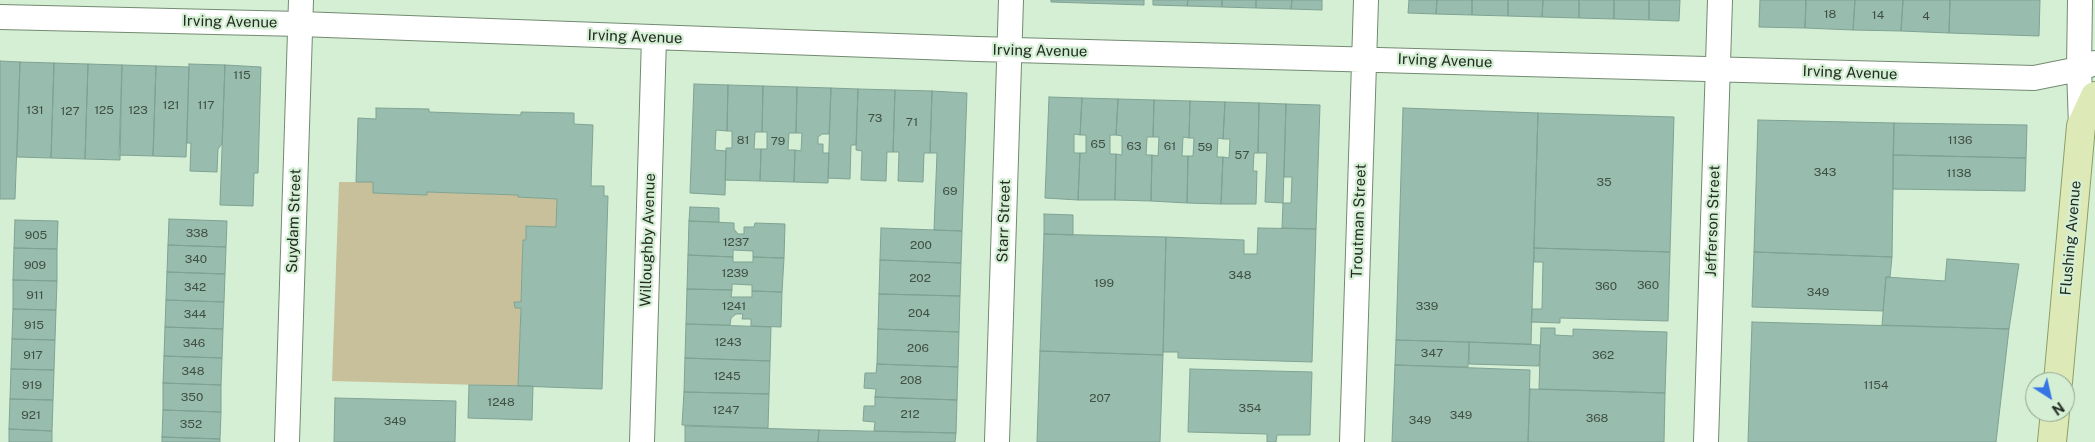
<!DOCTYPE html>
<html>
<head>
<meta charset="utf-8">
<style>
  body { margin:0 }
  #map { position:relative; width:2095px; height:442px; overflow:hidden; background:#d5efd4; font-family:"Public Sans",sans-serif }
  canvas { display:block }
  .north { position:absolute; left:2025px; top:372px; width:50px; height:50px; box-sizing:border-box; background:#d5efd4; border:1px solid #8da18c; border-radius:50%; rotate:145deg; font-size:14px; font-weight:700; line-height:20px; text-align:center; color:#222b21 }
  .north::after { content:''; display:block; margin:auto; width:18px; height:22px; background:#3775e4; clip-path:polygon(50% 0,100% 100%,50% 72%,0 100%) }
</style>
</head>
<body>
<div id="map">
<canvas width="2095" height="442"></canvas>
<div class="north">N</div>
</div>
<script>
const g = document.querySelector('canvas').getContext('2d');
g.lineJoin = 'round';
function fillPath(path, color) { g.fillStyle = color; g.fill(path, 'evenodd'); }
const shape = rows => new Path2D(rows.map(r => 'M' + r).join(''));
function trace(path, color, width, dash) { g.strokeStyle = color; g.lineWidth = width; g.lineCap = dash ? 'butt' : 'round'; g.setLineDash(dash || []); g.stroke(path); }
function write(font, color, halo, rows, align = 'center') {
  g.font = font + ' "Public Sans",sans-serif'; g.lineWidth = 4.5; g.setLineDash([]); g.textBaseline = 'middle'; g.strokeStyle = halo; g.fillStyle = color; for (const [text, x, y, turn = 0] of rows) {
    g.save(); g.translate(x, y); g.rotate((+turn || 0) * Math.PI / 180); g.textAlign = isNaN(turn) ? turn : align; if (halo) g.strokeText(text, 0, 0); g.fillText(text, 0, 0); g.restore();
  }
}
fillPath(shape([
  [339,182,373,182,373,193,426,195,427,192,518,195,519,197,557,199,556,227,527,226,526,240,523,240,521,302,514,302,515,308,521,308,518,386,332,381]
]), '#c8c09b');
const building = shape([
  [1051,0,1144,0,1144,5,1051,2,1051,0],
  [1153,0,1188,0,1187,6,1153,5,1153,0],
  [1188,0,1222,0,1222,7,1187,6,1188,0],
  [1222,0,1256,0,1256,8,1222,7,1222,0],
  [1256,0,1292,0,1291,9,1256,8,1256,0],
  [1292,0,1322,0,1322,10,1291,9,1292,0],
  [1409,0,1437,0,1436,14,1408,13,1409,0],
  [1437,0,1472,0,1472,15,1436,14,1437,0],
  [1472,0,1508,0,1508,16,1472,15,1472,0],
  [1508,0,1543,0,1542,17,1508,16,1508,0],
  [1543,0,1579,0,1579,18,1542,17,1543,0],
  [1579,0,1614,0,1614,19,1579,18,1579,0],
  [1614,0,1649,0,1649,20,1614,19,1614,0],
  [1649,0,1680,0,1679,21,1649,20,1649,0],
  [1760,0,1806,0,1805,28,1759,27,1760,0],
  [1806,0,1855,0,1853,30,1805,28,1806,0],
  [1855,0,1903,0,1901,31,1853,30,1855,0],
  [1903,0,1950,0,1949,33,1901,31,1903,0],
  [1950,0,2040,0,2039,36,1949,33,1950,0],
  [0,61,20,62,15,199,0,199,0,61],
  [20,62,54,63,51,158,17,157,20,62],
  [54,63,88,64,85,159,51,158,54,63],
  [88,64,122,65,120,160,85,159,88,64],
  [189,64,225,65,222,144,218,149,217,172,190,171,191,143,187,143,189,64],
  [122,65,156,66,153,156,119,155,122,65],
  [225,65,261,67,258,173,254,173,253,206,220,205,225,65],
  [156,66,189,67,186,157,153,156,156,66],
  [694,84,728,85,727,131,716,130,715,150,726,151,725,195,690,193,694,84],
  [728,85,763,86,762,132,755,132,754,149,761,149,760,181,725,180,726,148,732,148,732,131,727,131,728,85],
  [763,86,797,87,796,133,789,133,788,150,795,150,794,182,760,181,761,149,767,149,767,132,762,132,763,86],
  [797,87,831,88,829,134,822,134,818,137,818,144,823,144,823,153,829,153,828,183,794,182,795,150,801,151,802,133,796,133,797,87],
  [831,88,858,89,856,145,851,145,850,179,828,178,831,88],
  [858,89,895,90,893,152,887,152,886,181,861,180,862,151,856,150,858,89],
  [895,90,932,91,930,153,924,153,923,182,898,181,899,152,893,152,895,90],
  [932,91,967,93,962,231,934,230,937,153,930,153,932,91],
  [1049,97,1082,98,1080,135,1074,134,1074,153,1080,153,1078,200,1045,198,1049,97],
  [1082,98,1118,99,1116,135,1110,135,1110,154,1116,154,1115,200,1078,200,1080,153,1086,153,1086,135,1080,135,1082,98],
  [1118,99,1154,100,1153,137,1147,137,1146,155,1152,155,1151,201,1115,200,1116,154,1122,155,1122,136,1116,135,1118,99],
  [1154,100,1190,101,1189,138,1183,137,1182,156,1188,156,1187,203,1151,201,1152,155,1158,156,1159,137,1153,137,1154,100],
  [1190,101,1225,102,1223,139,1218,138,1217,157,1223,157,1221,204,1187,203,1188,156,1193,156,1194,138,1189,138,1190,101],
  [1225,102,1259,103,1258,153,1254,153,1253,171,1257,171,1256,204,1221,204,1223,157,1229,158,1230,139,1223,139,1225,102],
  [1259,103,1286,104,1283,203,1265,202,1267,153,1258,153,1259,103],
  [1286,104,1320,105,1316,229,1282,228,1283,203,1291,203,1292,177,1284,177,1286,104],
  [376,108,429,109,429,112,521,115,521,112,574,113,574,124,593,125,591,186,604,186,604,196,608,196,602,389,518,386,521,308,515,308,514,302,521,302,523,240,526,240,526,226,556,227,557,199,518,197,518,195,427,192,427,195,373,193,373,182,356,182,358,118,376,119,376,108],
  [1403,108,1538,113,1531,344,1396,340,1403,108],
  [1538,113,1674,117,1670,252,1534,248,1538,113],
  [1758,120,1894,123,1892,257,1754,252,1758,120],
  [1894,123,2027,125,2026,158,1893,155,1894,123],
  [1893,155,2026,158,2025,191,1893,189,1893,155],
  [690,207,719,208,719,222,689,221,690,207],
  [1044,214,1073,215,1073,235,1044,234,1044,214],
  [169,219,227,221,226,247,168,245,169,219],
  [15,220,58,221,57,249,14,248,15,220],
  [689,221,734,223,734,229,738,234,744,234,744,227,754,227,755,223,785,224,784,258,753,257,753,251,733,250,733,257,688,255,689,221],
  [881,228,962,231,961,263,880,260,881,228],
  [1258,228,1316,229,1312,362,1178,358,1178,352,1163,352,1166,237,1244,240,1244,254,1257,254,1258,228],
  [1044,234,1166,237,1163,355,1040,351,1044,234],
  [168,245,226,247,225,274,167,272,168,245],
  [14,248,57,249,57,281,13,280,14,248],
  [1534,248,1670,252,1668,321,1560,318,1560,323,1531,322,1532,309,1542,309,1543,262,1534,262,1534,248],
  [1754,252,1892,257,1890,277,1886,277,1883,311,1752,307,1754,252],
  [688,255,733,257,733,262,753,262,753,257,784,258,782,292,752,291,752,285,732,284,732,290,687,289,688,255],
  [1947,259,2019,264,2009,329,1882,325,1886,277,1945,281,1947,259],
  [880,260,961,263,960,296,879,294,880,260],
  [167,272,225,274,224,302,166,300,167,272],
  [13,280,57,281,56,310,13,309,13,280],
  [687,289,732,290,731,297,752,297,752,291,782,292,781,327,751,326,751,319,742,319,743,314,736,314,731,318,730,325,686,324,687,289],
  [879,294,960,296,959,332,878,329,879,294],
  [166,300,224,302,223,329,165,327,166,300],
  [13,309,56,310,55,340,12,339,13,309],
  [1752,322,2009,329,1996,442,1748,442,1752,322],
  [686,324,771,327,770,361,685,358,686,324],
  [165,327,223,329,222,358,164,356,165,327],
  [1541,328,1555,328,1555,335,1573,336,1573,329,1667,332,1665,393,1539,389,1541,328],
  [878,329,959,332,958,367,877,364,878,329],
  [12,339,55,340,54,370,11,369,12,339],
  [1396,340,1469,342,1468,367,1395,365,1396,340],
  [1469,342,1540,345,1539,366,1469,364,1469,342],
  [1040,351,1163,355,1160,442,1037,442,1040,351],
  [164,356,222,358,221,385,163,383,164,356],
  [685,358,770,361,769,394,684,392,685,358],
  [877,364,958,367,957,400,875,397,876,389,864,388,865,373,876,373,877,364],
  [1395,365,1530,370,1528,442,1392,442,1395,365],
  [11,369,54,370,53,400,10,399,11,369],
  [1190,369,1312,372,1310,435,1277,435,1276,442,1267,442,1267,434,1188,432,1190,369],
  [163,383,221,385,221,412,163,410,163,383],
  [469,385,533,386,532,420,468,418,469,385],
  [1530,389,1665,393,1664,442,1528,442,1530,389],
  [684,392,769,394,768,428,682,425,684,392],
  [875,397,957,400,956,433,874,431,875,422,863,421,864,406,875,406,875,397],
  [335,398,456,401,455,442,334,442,335,398],
  [10,399,53,400,52,431,9,429,10,399],
  [163,410,221,412,220,439,162,437,163,410],
  [685,426,819,430,818,442,685,442,685,426],
  [9,429,52,431,52,442,9,442,9,429],
  [819,430,956,433,955,442,818,442,819,430],
  [162,437,220,439,220,442,162,442,162,437]
]);
fillPath(building, '#98bcad');
trace(building, '#7fa293', 1);
const street = shape([
  [2080,0,2079,69,2081,126,2083,125],
  [0,17,300,24,978,49,2034,78,2079,69,2095,63],
  [287,442,301,0],
  [642,442,654,38],
  [997,442,1011,0],
  [1352,442,1366,0],
  [1706,442,1720,0]
]);
const primary = shape([
  [2058,382,2081,126,2095,96],
  [2052,442,2055,412]
]);
trace(street, '#738a72', 26);
trace(primary, '#8d9e64', 30);
trace(street, '#fff', 24);
trace(primary, '#ddeab8', 28);
write('12px', '#404f44', null, [
  ["18",1830,14],
  ["14",1878,15],
  ["4",1926,16],
  ["115",242,75],
  ["121",171,105],
  ["117",206,105],
  ["131",35,110],
  ["125",104,110],
  ["123",138,110],
  ["127",70,111],
  ["73",875,118],
  ["71",912,122],
  ["81",743,140],
  ["1136",1960,140],
  ["79",778,141],
  ["65",1098,144],
  ["63",1134,146],
  ["61",1170,146],
  ["59",1205,147],
  ["57",1242,155],
  ["343",1825,172],
  ["1138",1959,173],
  ["35",1604,182],
  ["69",950,191],
  ["338",197,233],
  ["905",36,235],
  ["1237",736,242],
  ["200",921,245],
  ["340",196,259],
  ["909",35,265],
  ["1239",735,273],
  ["348",1240,275],
  ["202",920,278],
  ["199",1104,283],
  ["360",1648,285],
  ["360",1606,286],
  ["342",195,287],
  ["349",1818,292],
  ["911",35,295],
  ["1241",734,306],
  ["339",1427,306],
  ["204",919,313],
  ["344",195,314],
  ["915",34,325],
  ["1243",728,342],
  ["346",194,343],
  ["206",918,348],
  ["347",1432,353],
  ["917",33,355],
  ["362",1603,355],
  ["348",193,371],
  ["1245",727,376],
  ["208",911,380],
  ["919",32,385],
  ["1154",1876,385],
  ["350",192,397],
  ["207",1100,398],
  ["1248",501,402],
  ["354",1250,408],
  ["1247",726,410],
  ["212",910,414],
  ["921",31,415],
  ["349",1461,415],
  ["368",1597,418],
  ["349",1420,420],
  ["349",395,421],
  ["352",191,424]
]);
write('15px', '#222b21', '#d5efd4', [
  ["Irving Avenue",230,22,1],
  ["Irving Avenue",635,37,2],
  ["Irving Avenue",1040,51,1],
  ["Irving Avenue",1445,61,2],
  ["Irving Avenue",1850,73,2],
  ["Suydam Street",294,221,-88],
  ["Starr Street",1004,221,-88],
  ["Troutman Street",1359,221,-88],
  ["Jefferson Street",1713,221,-88],
  ["Flushing Avenue",2071,238,-85],
  ["Willoughby Avenue",648,240,-88]
]);
</script>
</body>
</html>
